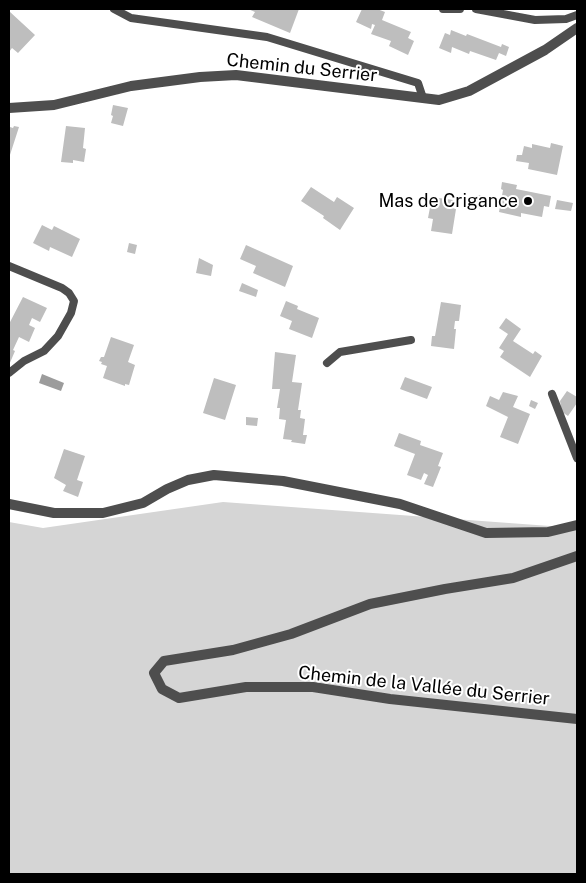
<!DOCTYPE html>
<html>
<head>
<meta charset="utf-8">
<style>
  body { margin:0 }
  #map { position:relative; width:586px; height:883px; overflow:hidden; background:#fff; font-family:"Public Sans",sans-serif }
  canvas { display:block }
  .frame { position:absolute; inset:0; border:10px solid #000; pointer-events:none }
</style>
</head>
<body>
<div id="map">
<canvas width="586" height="883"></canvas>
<div class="frame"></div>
</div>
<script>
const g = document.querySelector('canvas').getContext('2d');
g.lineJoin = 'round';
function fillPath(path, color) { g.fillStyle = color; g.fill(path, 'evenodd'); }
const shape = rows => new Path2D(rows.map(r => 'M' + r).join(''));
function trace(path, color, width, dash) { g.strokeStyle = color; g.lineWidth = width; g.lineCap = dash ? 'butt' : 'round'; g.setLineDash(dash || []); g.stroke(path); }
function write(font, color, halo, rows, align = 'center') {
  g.font = font + ' "Public Sans",sans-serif'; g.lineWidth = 4; g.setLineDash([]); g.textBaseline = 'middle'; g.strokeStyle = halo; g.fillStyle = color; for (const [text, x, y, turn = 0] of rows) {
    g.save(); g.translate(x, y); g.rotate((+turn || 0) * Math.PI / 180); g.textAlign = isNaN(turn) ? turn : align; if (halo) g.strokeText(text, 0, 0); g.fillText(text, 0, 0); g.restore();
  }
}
fillPath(shape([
  [223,502,577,528,577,874,9,874,9,522,43,528]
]), '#d5d5d5');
fillPath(shape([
  [42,374,64,383,61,391,39,383]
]), '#9c9c9c');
fillPath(shape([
  [248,9,299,9,290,33,252,17,255,12],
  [362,9,377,9,385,12,382,20,411,32,408,38,414,41,408,55,389,46,391,41,371,34,375,25,372,24,371,29,356,22],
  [9,11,35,35,18,53,12,48,9,52],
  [451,30,466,36,467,34,501,47,502,44,509,47,506,56,499,53,496,60,470,51,469,54,452,47,451,53,439,48,445,33,450,35],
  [113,105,128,108,123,126,111,123,113,116,111,115],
  [14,126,19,127,9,158,9,129,10,127,13,128],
  [66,126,85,128,83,148,86,149,84,162,73,160,73,163,61,162],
  [551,143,563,146,557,175,528,169,529,163,516,161,517,155,522,155,524,146,532,148,532,144,550,148],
  [502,182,517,185,516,189,551,196,549,207,544,206,542,217,521,213,521,217,499,212,503,190,501,189],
  [311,187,334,202,337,197,354,208,340,230,323,218,324,216,301,201],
  [479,195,482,196,480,209,473,203,473,198],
  [432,197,453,200,452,208,456,209,452,234,431,231,433,219,428,218],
  [557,200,573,203,571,211,555,209],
  [42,225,52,230,54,226,80,239,72,257,50,247,49,251,33,243],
  [129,243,137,245,135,254,127,252],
  [246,245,293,266,285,287,253,273,256,266,240,259],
  [199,258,213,265,211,276,196,273],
  [242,283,258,290,256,297,239,291],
  [23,297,47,308,40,322,32,318,29,325,35,328,29,342,19,337,13,350,15,351,9,365,9,324],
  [286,301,298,306,297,309,319,318,312,338,289,329,292,321,280,316],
  [441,302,461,305,459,321,455,321,454,329,456,329,454,349,431,346,432,336,435,336],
  [506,318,521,329,513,341,533,354,535,351,542,356,530,377,500,357,504,351,499,348,508,334,499,328],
  [111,337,134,345,128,362,135,365,129,385,125,384,125,386,103,378,107,366,101,364,102,362,99,361,101,357,104,357],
  [275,352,296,355,292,382,302,383,298,410,301,410,300,418,305,419,303,435,307,435,305,444,291,442,292,440,283,439,286,420,279,419,280,408,277,408,280,389,272,389],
  [405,377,432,387,427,399,400,389],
  [214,378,236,385,225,420,203,413],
  [567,391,577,397,577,403,568,416,562,412,560,401],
  [503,392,518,396,513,407,530,414,518,444,500,437,508,417,486,406,490,396,499,400],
  [531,400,538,403,535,409,529,406],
  [246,417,258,418,257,426,246,425],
  [399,433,421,441,420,445,443,453,438,466,441,467,433,487,424,484,428,475,424,473,421,480,407,475,415,454,394,446],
  [64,449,85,456,77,480,83,482,78,497,63,491,66,485,54,478]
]), '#bebebe');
trace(shape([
  [114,9,131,18,267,37,418,83,423,98],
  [443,9,460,9],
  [476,9,535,20,566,19,577,15],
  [9,266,62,288,69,293,74,301,71,313,58,336,44,351,24,361,9,373],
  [327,363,340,352,411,340],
  [552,394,577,458]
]), '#4e4e4e', 8);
trace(shape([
  [9,108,54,105,131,86,200,77,236,75,439,100,469,91,545,50,577,28],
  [9,504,54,513,103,513,143,503,167,489,188,480,214,475,283,481,400,504,486,533,548,532,577,525],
  [577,556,513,578,445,589,370,604,291,634,233,650,164,661,154,673,162,689,179,698,246,687,313,687,390,699,577,719]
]), '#4e4e4e', 10);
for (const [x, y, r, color] of [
  [528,201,5,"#000"]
]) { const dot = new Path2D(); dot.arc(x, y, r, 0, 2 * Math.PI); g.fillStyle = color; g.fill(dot); trace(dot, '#fff', 2); }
write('18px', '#000', '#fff', [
  ["Chemin du Serrier",302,68,6],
  ["Chemin de la Vallée du Serrier",424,686,6]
]);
write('18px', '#000', '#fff', [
  ["Mas de Crigance",518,201]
], 'right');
</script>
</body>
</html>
